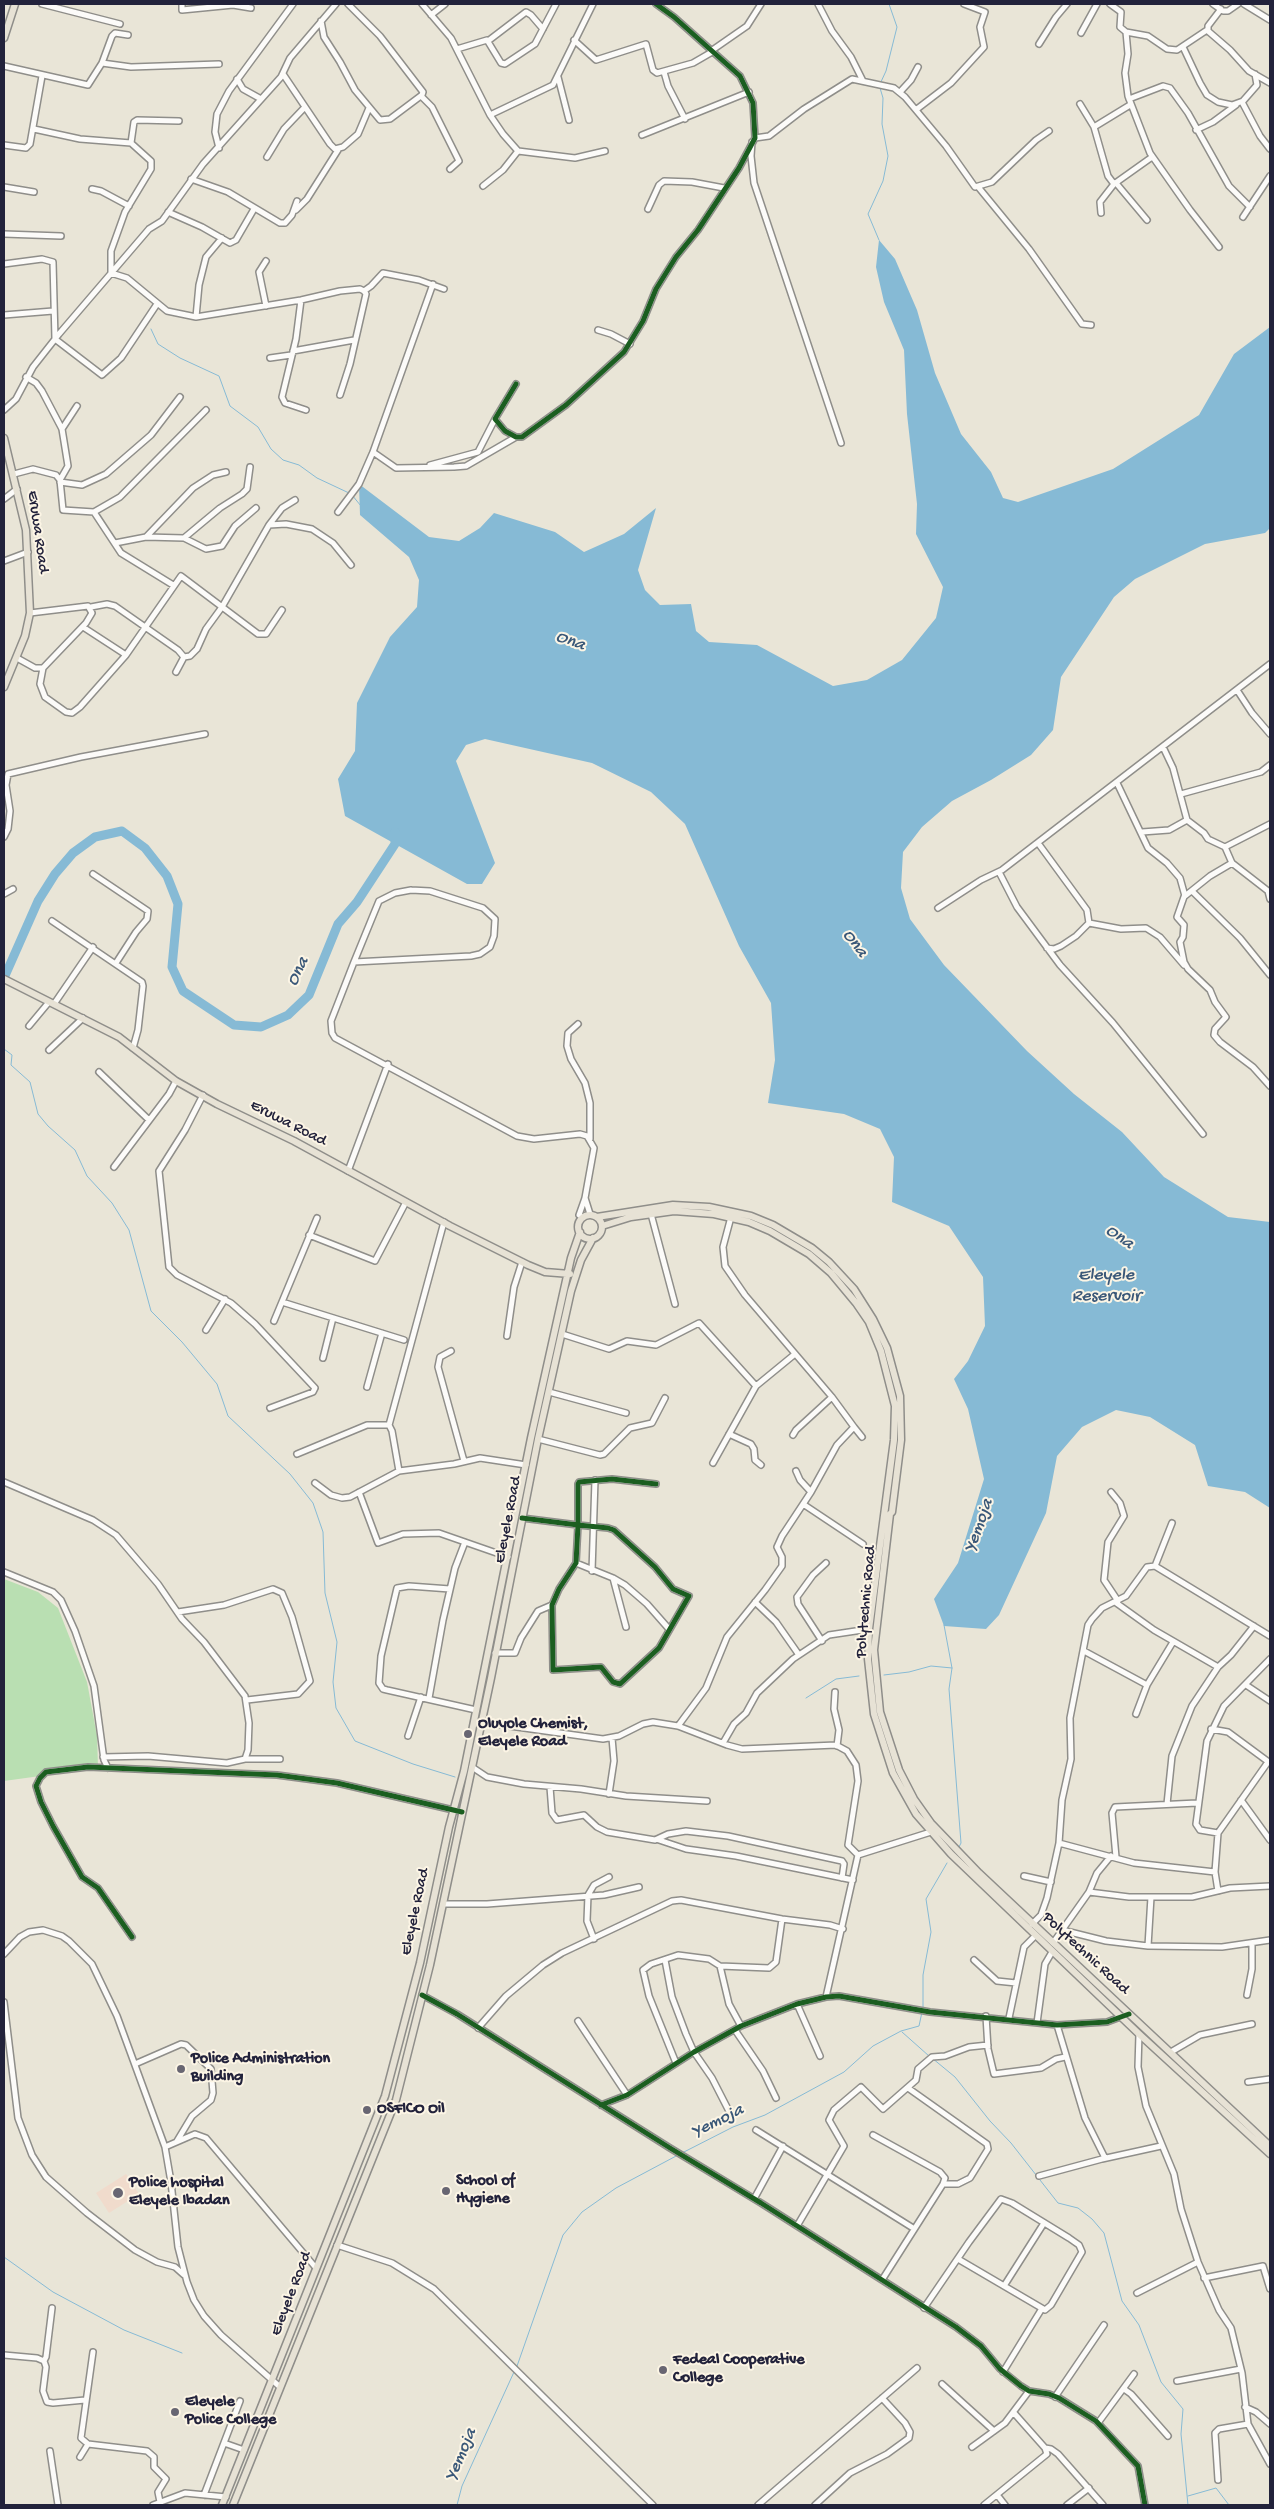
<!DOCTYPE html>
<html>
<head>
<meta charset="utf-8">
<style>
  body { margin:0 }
  #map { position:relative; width:1274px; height:2509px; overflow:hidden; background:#e9e5d7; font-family:"Gochi Hand",sans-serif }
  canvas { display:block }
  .frame { position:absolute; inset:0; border:5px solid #22223b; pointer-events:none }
</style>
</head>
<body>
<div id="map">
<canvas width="1274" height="2509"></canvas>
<div class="frame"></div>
</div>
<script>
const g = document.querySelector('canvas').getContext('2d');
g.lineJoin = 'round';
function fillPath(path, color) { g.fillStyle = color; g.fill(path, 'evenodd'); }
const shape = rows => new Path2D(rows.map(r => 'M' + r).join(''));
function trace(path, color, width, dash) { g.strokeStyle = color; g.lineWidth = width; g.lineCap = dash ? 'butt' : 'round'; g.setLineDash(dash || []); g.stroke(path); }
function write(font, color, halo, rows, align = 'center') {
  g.font = font + ' "Gochi Hand",sans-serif'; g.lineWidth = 4; g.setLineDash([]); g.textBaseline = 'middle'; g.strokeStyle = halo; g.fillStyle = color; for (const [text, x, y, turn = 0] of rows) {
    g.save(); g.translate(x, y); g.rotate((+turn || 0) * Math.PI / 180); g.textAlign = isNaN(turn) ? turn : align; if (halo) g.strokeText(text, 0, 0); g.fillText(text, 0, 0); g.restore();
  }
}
fillPath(shape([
  [126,2174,139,2194,109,2213,96,2193]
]), '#f0dbcc');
fillPath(shape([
  [4,1579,38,1592,58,1608,87,1682,97,1736,98,1768,4,1781]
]), '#b9dfb2');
fillPath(shape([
  [879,240,895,259,917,310,935,373,961,434,991,472,1003,498,1018,502,1113,469,1199,415,1234,354,1270,327,1270,528,1265,533,1205,544,1135,579,1114,597,1061,677,1053,730,1031,755,991,780,952,801,922,827,903,852,901,888,910,919,944,965,1027,1051,1074,1094,1122,1132,1164,1177,1228,1217,1270,1222,1270,1508,1245,1492,1208,1486,1195,1445,1150,1417,1116,1410,1082,1427,1057,1456,1046,1513,999,1615,986,1629,944,1626,934,1599,958,1563,984,1479,968,1409,954,1379,968,1361,985,1326,983,1277,949,1226,892,1202,894,1157,880,1129,844,1114,768,1103,775,1060,771,1003,739,946,685,824,651,792,592,763,485,739,466,745,456,761,495,863,482,884,467,884,345,816,338,779,355,751,357,703,390,637,417,607,419,580,409,557,360,515,359,484,429,537,459,541,480,528,494,513,555,532,584,552,624,534,656,508,638,570,645,590,660,605,691,604,696,631,709,642,757,645,833,686,867,680,902,660,936,618,943,587,916,534,917,504,907,414,904,350,884,302,876,267]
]), '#86bad5');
trace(shape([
  [880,84,886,71,897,27,889,4],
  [879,240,868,214,883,181,888,156,882,124,883,98,880,88],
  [151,329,158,344,180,358,219,376,230,406,258,427,271,449,283,460,299,465,317,478,349,493],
  [352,495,361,506],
  [4,1049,12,1055,11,1065,30,1082,38,1114,48,1126,75,1150,87,1176,112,1203,129,1230,151,1311,182,1342,217,1384,228,1416,290,1474,313,1503,323,1532,325,1593,337,1642,333,1682,336,1708,355,1741,413,1764,455,1777],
  [944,1625,952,1668,949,1689,961,1843,959,1847],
  [884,1675,909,1672,931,1666,952,1668],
  [806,1698,836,1679,859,1676],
  [923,2008,923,1975,931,1932,926,1899,947,1863],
  [902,2032,929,2056],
  [932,2058,955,2077,990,2121,1011,2143,1058,2203,1078,2208,1092,2219,1104,2233,1122,2301,1139,2325,1161,2382,1183,2409,1181,2434,1188,2505],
  [682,2153,733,2127,765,2115,844,2072,873,2046,901,2031,919,2026,922,2012],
  [4,2257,53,2292,124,2330,182,2353],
  [516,2369,563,2235,582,2212,616,2188,678,2155],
  [1188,2496,1216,2488,1229,2505],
  [457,2505,462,2486,514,2372]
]), '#86bad5', 1);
trace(shape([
  [4,978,38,901,55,874,73,853,95,837,122,831,145,848,167,876,178,904,172,967,183,991,234,1025,261,1027,288,1015,309,995,338,924,357,902,395,844,395,832]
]), '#86bad5', 9);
const minor = shape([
  [42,4,120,24],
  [182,4,182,10,233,5,251,8],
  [422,4,451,38,490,115,503,134,518,151,575,158,605,151],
  [818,4,832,31,851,57,863,81],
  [1110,4,1121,12,1120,27,1126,32,1128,54,1125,73,1128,96,1150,153,1190,210,1219,247],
  [1213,4,1223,11,1228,11,1238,4],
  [1244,4,1270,20],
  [1221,9,1208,26,1208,31,1230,50,1249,71,1270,83],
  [431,15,445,4],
  [321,21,324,37,340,62,355,90,380,120,390,119,422,95,423,92,380,36,348,4],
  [1126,32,1148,36,1167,49,1177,50,1207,30],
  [1081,33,1097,4],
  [574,40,596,60,646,44,653,70,657,73,693,63,712,52],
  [488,41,526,12,531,15,543,29],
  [1039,44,1056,17,1067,4],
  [1183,47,1200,83,1207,95,1218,102,1232,105,1243,101,1257,85,1255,74],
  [457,49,487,40,501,63,505,64,535,44,556,4],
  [711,51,747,26,761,4],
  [102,63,131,67,219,64],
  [4,66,88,85,102,63,112,36,115,33,128,35],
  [664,72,668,86,685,119],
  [283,74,330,144,335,149,343,147,358,134,369,108],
  [558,77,569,120],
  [237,79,243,89,261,99],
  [900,92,911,80,918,67],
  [421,96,432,107,459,161,450,169],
  [1129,99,1163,86,1170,88,1188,113,1229,186,1250,207],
  [1242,102,1260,136,1270,149],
  [1080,104,1094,127,1108,176,1114,184],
  [917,109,951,83,984,47,980,27,985,12,964,4],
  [490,115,553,85,593,4],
  [1094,127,1130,105],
  [34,129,80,139,131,143,151,161,151,169,125,212,111,251,111,272],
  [1196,130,1213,122,1236,105],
  [642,135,749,92],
  [755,138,769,136,804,109,852,79,894,88,905,97,946,146,975,187,992,182,1036,140,1049,131],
  [752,142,751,156,754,183,841,443],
  [131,143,134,122,137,120,179,121],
  [4,145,26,148,30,144,42,76],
  [219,148,215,132,217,114,229,91,293,4],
  [267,157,284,129,305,107],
  [191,179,228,192,280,223,285,223,292,215,297,201],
  [1116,183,1147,220],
  [483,186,503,170,518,151],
  [4,187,34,192],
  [979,188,1029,249,1082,324,1091,325],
  [92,189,101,191,129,206],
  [648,209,659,185,664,181,692,182,724,188],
  [296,210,307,199,338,150],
  [168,212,202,227,230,243,236,240,254,209],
  [1101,213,1100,202,1114,184,1152,157],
  [1243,217,1270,176],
  [4,234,61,236],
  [4,264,42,259,53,262,55,339,102,375,121,358,157,304],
  [111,273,127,278,167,311,196,317,301,300,340,291,360,289,364,291,371,286,383,273,419,280,444,289],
  [301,300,296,339,282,397,285,403,306,410],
  [266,306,259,272,266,261],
  [4,315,53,311],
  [196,317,199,285,206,257,222,238],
  [598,330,611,334,630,344],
  [293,351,354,340],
  [270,358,291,355],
  [26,377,36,383,42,391,62,429,68,466,60,480],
  [516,384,495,419,505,431,516,437,522,437,566,405,624,352,643,321,656,289,676,257,698,230,739,168,755,138,753,103,740,76,674,17,656,4],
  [340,395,350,364,366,294,364,291],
  [4,410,16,399,33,367,59,334,149,229,162,221,203,164,281,77,290,58,336,4],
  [62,429,77,406],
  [373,452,396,468,454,467,466,466,516,437],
  [430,465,478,452,495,419],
  [14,474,33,469,56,475,60,480,63,510,94,512,121,553,173,585],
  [60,482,82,485,106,474,151,435,180,397],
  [4,499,17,489],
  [94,512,120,497,206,410],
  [338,512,359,484,373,452,433,284],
  [269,525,282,508,295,500],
  [146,537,184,538,220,508,242,494,247,489,250,467],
  [184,538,206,549,222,546,235,526,256,508],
  [115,543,146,537,193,488,213,475,226,472],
  [4,561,28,552],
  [91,607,107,604,115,606,178,650,184,657,176,672],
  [83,627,126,655],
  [184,657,190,656,197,649,206,629,222,607,269,525,286,524,312,529,333,543,351,565],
  [17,658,35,668,43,668,86,623,92,613,88,606,30,613],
  [43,668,40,684,45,697,66,712,72,713,80,707,126,655,181,576,258,634,266,634,282,610],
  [1237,690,1252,713,1270,734],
  [1117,783,1148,848,1167,863,1180,878,1185,896,1210,876,1232,863,1225,847,1208,839,1204,833,1187,820,1173,768,1163,747],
  [1181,794,1261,772,1270,765],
  [1142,832,1169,830,1187,820],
  [4,837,8,829,10,811,6,785,8,774,81,757,205,734],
  [1038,843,1087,910,1089,923,1076,936,1061,946,1054,949,1047,948],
  [1225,847,1270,824],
  [1232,863,1268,891,1270,899],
  [999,872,1017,907,1060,965,1113,1023,1203,1134],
  [93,874,148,911,147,919,136,932,116,963],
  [411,890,430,891,483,908,495,919,494,936,490,947,480,954,471,956,354,962,379,901,395,893,411,890],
  [1192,891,1240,938,1270,975],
  [4,894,13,889],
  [1185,894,1177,917,1184,925,1183,937,1180,942,1184,962,1188,969,1210,990,1215,1002,1226,1017,1215,1029,1214,1035,1220,1042,1253,1067,1270,1086],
  [938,908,981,880,1002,870,1270,664],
  [52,921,142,982,143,986,138,1030,133,1048],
  [1089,923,1121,929,1146,928,1160,937,1184,965],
  [354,962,331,1021,332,1033,335,1038,517,1136,534,1139,580,1134,587,1136,594,1148,585,1198,579,1215,582,1217],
  [54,1004,93,947],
  [578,1024,568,1033,567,1046,571,1059,585,1083,590,1103,590,1139],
  [29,1026,49,1002],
  [49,1050,83,1018],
  [99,1072,149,1120],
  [203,1095,185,1130,159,1171,169,1267,177,1275,231,1303,255,1324,315,1388,313,1392,270,1408],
  [114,1167,169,1094,176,1081],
  [348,1171,388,1064],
  [585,1198,590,1214,594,1216],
  [651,1214,675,1304],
  [309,1235,375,1261,406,1202],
  [282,1302,404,1340],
  [274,1321,317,1218],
  [206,1330,225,1299],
  [562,1334,609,1349,627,1341,656,1345,699,1323,756,1386],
  [507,1336,514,1287,522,1262],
  [451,1351,440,1357,438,1367,464,1461],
  [323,1358,333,1318],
  [367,1387,382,1333],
  [549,1392,626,1413],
  [854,1427,862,1437],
  [729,1434,751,1444,754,1449,755,1460,761,1465],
  [793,1435,796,1430,832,1397],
  [538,1439,600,1455,604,1454,630,1428,652,1423,665,1398],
  [297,1454,367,1425,389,1425],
  [713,1463,756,1386,795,1354],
  [399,1471,392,1431,389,1425,444,1222],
  [796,1471,800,1480,811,1492],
  [4,1482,93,1520,116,1535,158,1584,182,1619,204,1642,245,1696,249,1723,248,1750,245,1759],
  [315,1483,331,1495,342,1498,350,1497,399,1471,454,1464,480,1458,526,1465],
  [359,1492,378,1543,403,1534,439,1533,508,1557],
  [1111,1492,1120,1503,1124,1516,1108,1542,1104,1580,1118,1601],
  [803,1504,863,1544],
  [522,1518,578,1525,608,1528,614,1530,655,1567,673,1589,689,1596,659,1648,620,1684,613,1682,601,1667,553,1670,552,1605,559,1589,576,1563,578,1525,578,1484,579,1482,612,1479,656,1484],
  [576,1563,613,1578,625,1585,647,1604,669,1629],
  [1155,1566,1172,1523],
  [592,1571,595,1480],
  [4,1572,53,1592,61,1600,75,1631,94,1686,104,1760,108,1768],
  [613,1578,626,1627],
  [450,1589,409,1586,397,1588,381,1656,379,1683,383,1689,387,1690,476,1710],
  [755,1602,776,1622,799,1655],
  [1115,1602,1154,1630,1218,1667],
  [178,1612,224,1605,273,1589,282,1593,292,1617,310,1681,298,1694,247,1700],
  [822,1641,798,1604,797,1597,813,1575,826,1563],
  [1084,1651,1147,1685],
  [495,1653,515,1653,521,1638,538,1611,552,1605],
  [1246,1685,1270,1701],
  [835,1692,834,1709,839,1730,837,1746],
  [429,1698,443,1620,455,1568,465,1542],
  [1136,1714,1147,1685,1173,1642],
  [481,1722,603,1739,619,1736,643,1724,653,1722,678,1726,727,1745,742,1749,836,1745,847,1751,856,1765,858,1781,848,1845,858,1855,826,1997],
  [678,1726,706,1688,727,1637,765,1590,782,1566,782,1557,777,1547,782,1536,811,1492,837,1445,854,1427,832,1397,745,1295,725,1266,723,1247,731,1217],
  [1211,1729,1228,1732,1270,1763],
  [408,1736,421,1697],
  [723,1743,734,1724,746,1713,757,1693,793,1659,829,1635,869,1629],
  [103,1757,148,1756,227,1763,245,1759,280,1759],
  [472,1767,487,1777,524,1784,581,1789,626,1796,707,1801],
  [550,1787,552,1813,557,1820,584,1815,597,1827,607,1832,655,1840,668,1834,686,1831,728,1836,842,1861,844,1864,842,1878],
  [609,1794,614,1761,612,1738],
  [1241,1800,1270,1840],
  [1167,1804,1172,1756,1192,1706,1218,1667,1231,1655,1254,1626],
  [1218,1833,1200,1830,1196,1824,1207,1741,1224,1706,1270,1659],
  [659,1840,686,1849,736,1856,853,1880],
  [1059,1843,1134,1863,1215,1872],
  [858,1855,934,1831],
  [1116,1857,1112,1813,1115,1807,1197,1803],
  [1024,1876,1051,1882],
  [1218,1891,1215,1872,1218,1833,1268,1762],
  [1089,1892,1097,1873,1111,1856],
  [443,1904,487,1904,604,1895,639,1887],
  [1032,1924,1041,1915,1047,1898,1059,1843,1062,1800,1071,1759,1070,1718,1088,1625,1092,1619,1102,1608,1126,1596,1147,1567,1155,1566,1270,1636],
  [1062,1930,1106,1941,1148,1946,1222,1947,1270,1940],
  [132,1937,98,1888,82,1877,53,1826,41,1802,36,1786,40,1778,46,1772,88,1767,277,1775,337,1783,462,1812],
  [594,1939,587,1921,588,1895,594,1885,609,1877],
  [1053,1943,1089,1892,1129,1897,1192,1897,1230,1888,1270,1886],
  [1148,1946,1151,1897],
  [4,1954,20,1937,29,1932,43,1930,62,1936,69,1941,92,1964,117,2016,165,2147,171,2182,178,2247,187,2282,194,2300,204,2316,221,2335,280,2387],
  [665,1960,672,1997,686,2034,694,2052,712,2078,732,2117],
  [974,1960,997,1981,1016,1983],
  [720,1966,729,2004,741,2026],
  [422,1995,457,2014,670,2148,761,2203,956,2327,981,2346,1000,2369,1021,2386,1029,2391,1049,2394,1059,2398,1096,2421,1138,2466,1145,2505],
  [1247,1995,1252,1969,1252,1944],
  [4,2002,18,2118,32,2155,46,2177,87,2213,135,2250,157,2262,175,2267,184,2275],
  [797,2004,820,2056],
  [986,2016,988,2049,994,2074,1041,2068,1056,2059,1065,2057],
  [1009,2018,1024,1947,1035,1936],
  [578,2021,627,2095],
  [1037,2023,1045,1964,1052,1952],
  [1057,2025,1085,2118,1105,2158],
  [478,2028,506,1996,543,1965,562,1953,672,1901,681,1900,782,1919,830,1925,843,1929],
  [735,2030,763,2071,776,2098],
  [1139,2034,1138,2067,1146,2106,1174,2174,1181,2209,1198,2262,1219,2310,1231,2328,1242,2373,1248,2424,1270,2464],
  [1171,2052,1200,2035,1252,2024],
  [676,2063,649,1996,643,1970,651,1964,678,1955,709,1959,720,1966,769,1968,776,1962,782,1919],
  [135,2064,181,2044,186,2045,211,2069,213,2093,211,2100,192,2116,177,2141],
  [1248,2082,1270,2079],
  [908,2088,987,2144,988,2149,970,2178,958,2184,943,2184],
  [601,2105,627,2095,694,2052,741,2026,797,2004,826,1997,839,1996,930,2012,1057,2025,1107,2022,1123,2016],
  [756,2130,913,2228],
  [873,2135,940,2172,945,2178,943,2184,882,2280],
  [165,2147,195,2134,206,2138,316,2268],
  [1039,2176,1102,2159,1161,2146],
  [754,2199,783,2146],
  [797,2226,844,2146,829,2120,834,2110,861,2087,883,2109,916,2080,918,2069,932,2057,945,2056,969,2047,988,2045],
  [337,2245,392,2263,434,2289,653,2505],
  [1204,2278,1263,2266,1270,2289],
  [1004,2286,1044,2223],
  [1137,2293,1198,2262],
  [924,2308,969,2242,1001,2199,1012,2203,1069,2238,1079,2245,1082,2252,1051,2305,1045,2310,958,2259],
  [93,2352,81,2438,88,2444,147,2451,154,2457,154,2467,166,2479,158,2492,160,2502],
  [4,2355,37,2358,44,2361,46,2367,43,2391,47,2402,53,2403,85,2400],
  [44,2361,46,2357,52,2308],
  [1003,2372,1041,2310],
  [1177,2381,1241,2369],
  [942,2384,994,2431],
  [1124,2389,1131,2394,1168,2436],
  [1055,2397,1104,2325],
  [1245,2407,1256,2412,1270,2424],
  [1098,2423,1134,2374],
  [224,2443,244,2450],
  [972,2447,1005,2423,1029,2391],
  [1045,2448,1051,2449,1058,2454,1103,2505],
  [50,2451,58,2505],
  [80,2457,88,2444],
  [1218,2480,1215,2433,1219,2429,1248,2424],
  [204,2495,240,2401],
  [998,2496,1005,2505],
  [153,2505,185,2493,226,2497],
  [758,2505,917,2368],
  [815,2505,850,2473,887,2454,909,2438,910,2432,905,2423,882,2398],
  [984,2505,1047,2454,1045,2448,1014,2413],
  [1067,2505,1089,2488]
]);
const major = shape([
  [4,38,15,4],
  [4,438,26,530,30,613,25,636,4,687],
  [4,979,119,1037,176,1081,217,1104,294,1141,450,1226,528,1265,545,1272,570,1274],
  '578 1227a12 12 0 1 1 24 0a12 12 0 1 1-24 0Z',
  [597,1217,673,1205,709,1207,751,1216,773,1225,812,1248,829,1262,854,1289,873,1319,887,1348,900,1396,901,1440,892,1512,890,1514,874,1650,880,1712,899,1770,914,1799,931,1823,979,1873,1270,2146],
  [602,1226,631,1217,674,1211,714,1214,749,1222,770,1231,809,1254,831,1273,856,1303,869,1322,881,1351,895,1406,894,1440,869,1629,868,1659,874,1714,893,1773,916,1814,951,1854,1139,2034,1270,2154],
  [222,2505,385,2096,420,1963,449,1827,464,1771,531,1438,571,1258,580,1232],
  [233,2505,396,2100,430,1965,491,1678,538,1439,571,1291,581,1260,593,1238]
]);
trace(minor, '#8f8e8a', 8);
trace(major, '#8f8e8a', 9);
trace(minor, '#fcfbf9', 5);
trace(major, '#e7e2d5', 6);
trace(shape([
  [516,384,495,419,505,431,516,437,522,437,566,405,624,352,643,321,656,289,676,257,698,230,739,168,755,138,753,103,740,76,674,17,656,4],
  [522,1518,578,1525,608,1528,614,1530,655,1567,673,1589,689,1596,659,1648,620,1684,613,1682,601,1667,553,1670,552,1605,559,1589,576,1563,578,1525,578,1484,579,1482,612,1479,656,1484],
  [132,1937,98,1888,82,1877,53,1826,41,1802,36,1786,40,1778,46,1772,88,1767,277,1775,337,1783,462,1812],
  [422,1995,457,2014,670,2148,761,2203,956,2327,981,2346,1000,2369,1021,2386,1029,2391,1049,2394,1059,2398,1096,2421,1138,2466,1145,2505],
  [601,2105,627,2095,694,2052,741,2026,797,2004,826,1997,839,1996,930,2012,1057,2025,1107,2022,1129,2014]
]), '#1b5e20', 5);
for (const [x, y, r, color] of [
  [468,1734,5,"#686672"],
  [181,2069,5,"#686672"],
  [367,2110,5,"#686672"],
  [446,2191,5,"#686672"],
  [118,2193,6,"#686672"],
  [663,2370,5,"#686672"],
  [175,2412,5,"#686672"]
]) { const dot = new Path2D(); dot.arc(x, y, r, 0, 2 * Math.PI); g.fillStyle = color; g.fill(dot); trace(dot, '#fcf5e5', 2); }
write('16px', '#22223b', '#fcf5e5', [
  ["Eruwa Road",37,532,82],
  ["Eruwa Road",288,1124,27],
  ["Eleyele Road",509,1520,-79],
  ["Polytechnic Road",867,1602,-85],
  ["Eleyele Road",416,1912,-78],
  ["Polytechnic Road",1085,1954,43],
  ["Eleyele Road",292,2294,-69]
]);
write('bold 16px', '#22223b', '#fcf5e5', [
  ["Oluyole Chemist,",478,1725],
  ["Eleyele Road",478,1743],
  ["Police Administration",191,2060],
  ["Building",191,2078],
  ["OSFICO Oil",377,2110],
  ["School of",456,2182],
  ["Hygiene",456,2200],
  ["Police hospital",129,2184],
  ["Eleyele Ibadan",129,2202],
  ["Fedeal Cooperative",673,2361],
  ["College",673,2379],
  ["Eleyele",185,2403],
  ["Police College",185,2421]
], 'left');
write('italic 18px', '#395778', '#fcf5e5', [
  ["Ona",570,642,20],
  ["Ona",854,944,53],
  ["Ona",299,972,-64],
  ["Ona",1119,1238,35],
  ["Eleyele",1106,1276],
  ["Reservoir",1106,1297],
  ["Yemoja",980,1526,-70],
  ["Yemoja",718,2122,-26],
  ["Yemoja",462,2455,-67]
]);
</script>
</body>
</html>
